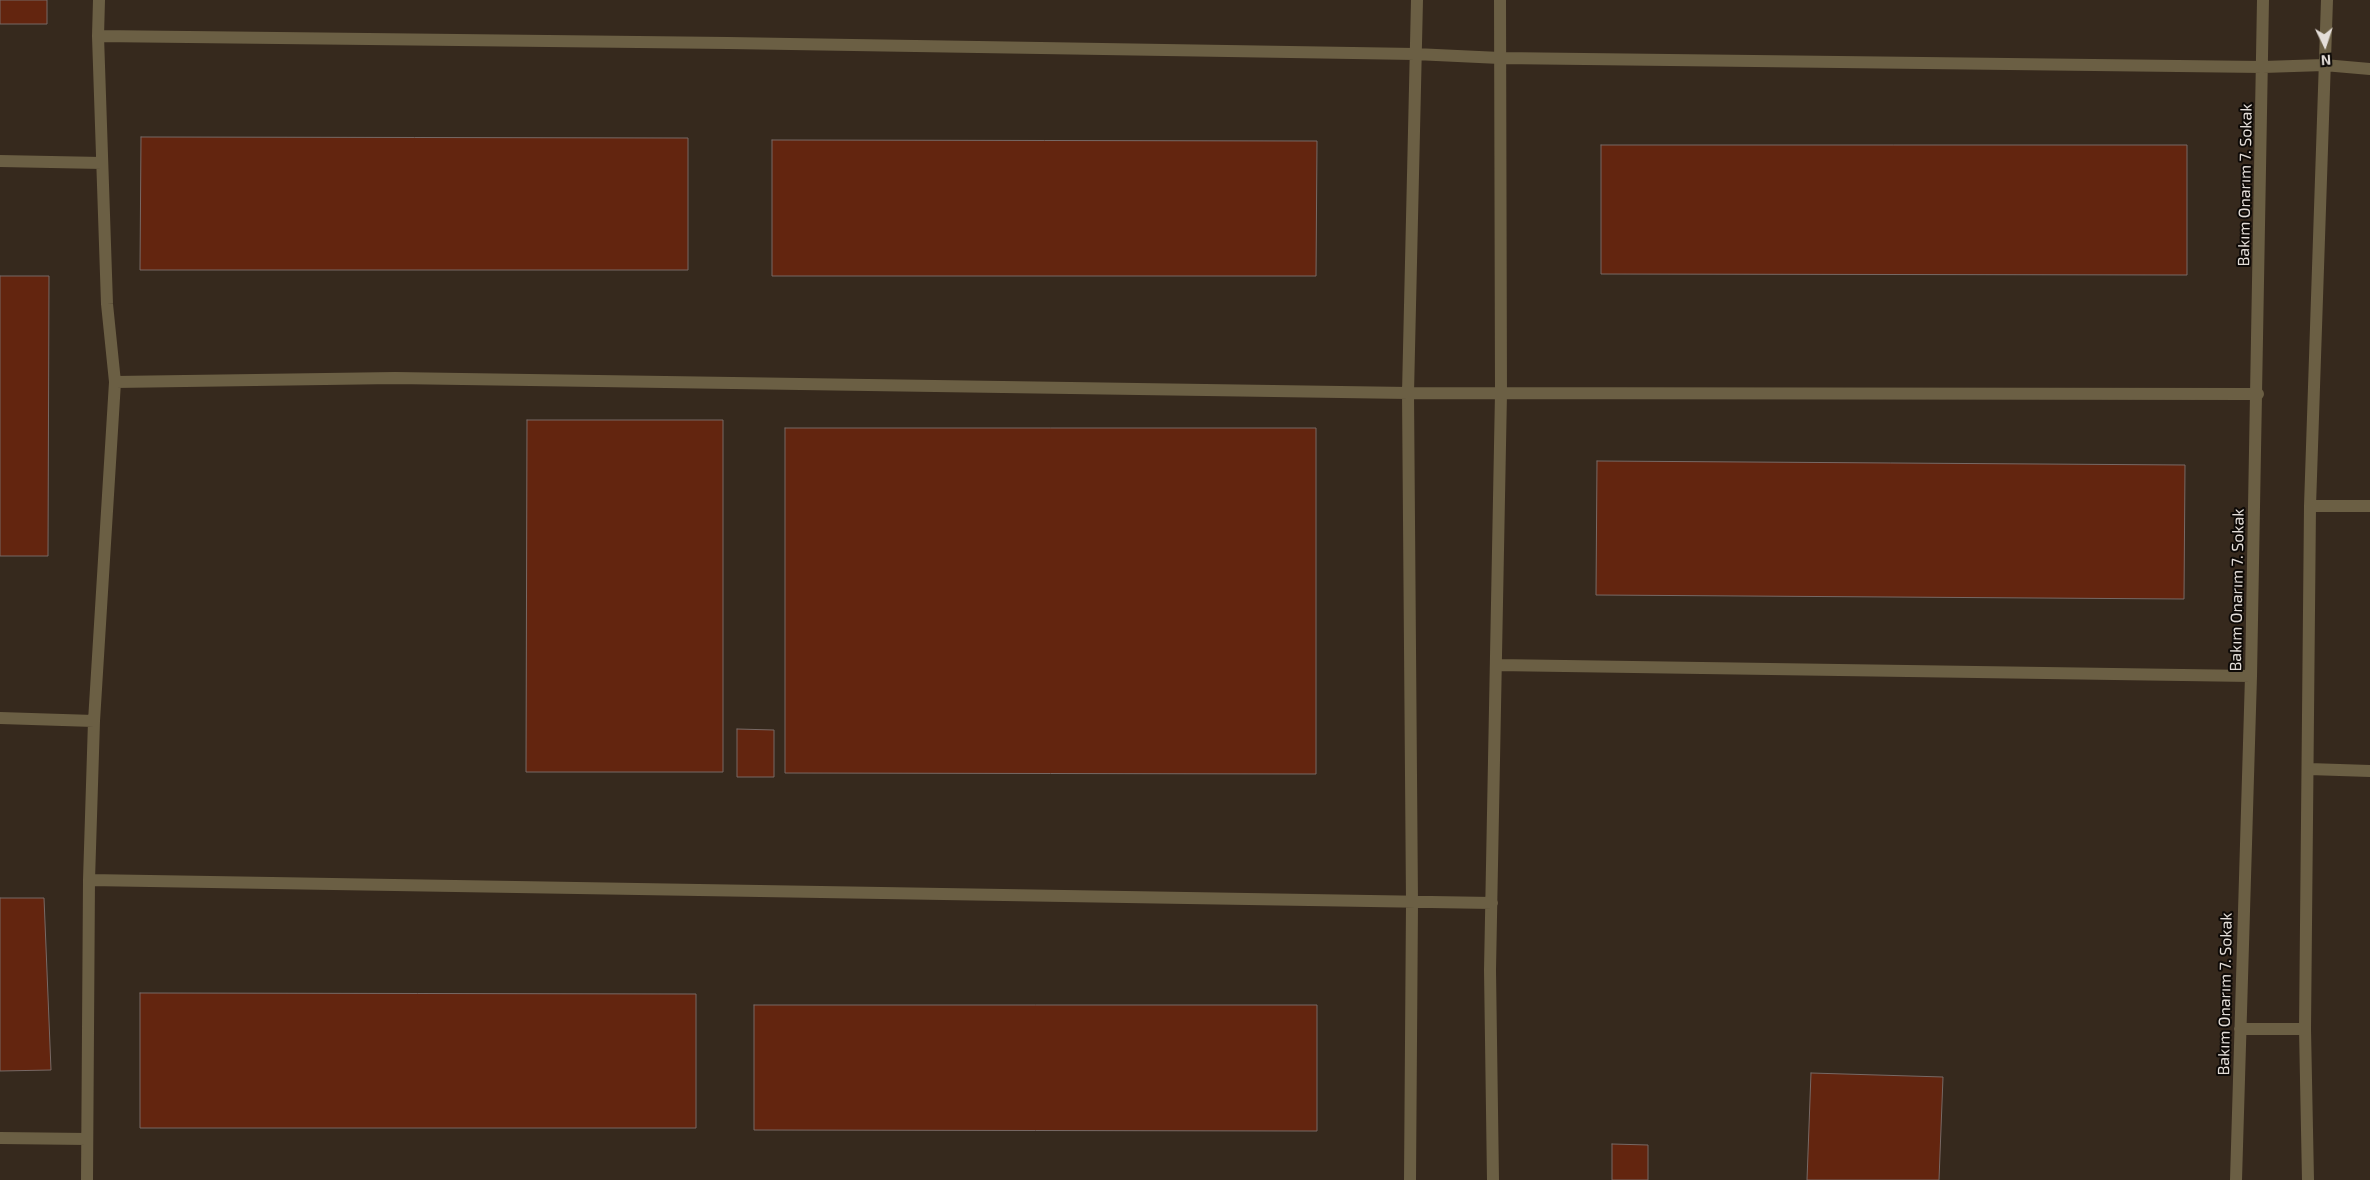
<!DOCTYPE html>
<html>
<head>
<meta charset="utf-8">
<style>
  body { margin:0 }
  #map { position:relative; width:2370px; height:1180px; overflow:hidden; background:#282018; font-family:"Exo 2",sans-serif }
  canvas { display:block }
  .north { position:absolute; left:2300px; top:20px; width:50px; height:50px; -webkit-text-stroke:4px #0e0a07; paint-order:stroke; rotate:176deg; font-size:14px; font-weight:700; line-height:20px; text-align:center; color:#e4ded9 }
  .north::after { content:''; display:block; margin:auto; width:18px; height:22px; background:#e4ded9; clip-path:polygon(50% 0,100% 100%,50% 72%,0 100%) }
</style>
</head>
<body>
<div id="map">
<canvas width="2370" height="1180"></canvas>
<div class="north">N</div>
</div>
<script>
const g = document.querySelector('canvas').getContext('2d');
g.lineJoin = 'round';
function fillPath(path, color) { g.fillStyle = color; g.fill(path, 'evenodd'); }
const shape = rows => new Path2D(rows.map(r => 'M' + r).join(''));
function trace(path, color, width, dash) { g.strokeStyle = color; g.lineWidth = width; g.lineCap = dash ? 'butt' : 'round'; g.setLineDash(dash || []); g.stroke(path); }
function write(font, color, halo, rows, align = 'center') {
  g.font = font + ' "Exo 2",sans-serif'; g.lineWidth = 4; g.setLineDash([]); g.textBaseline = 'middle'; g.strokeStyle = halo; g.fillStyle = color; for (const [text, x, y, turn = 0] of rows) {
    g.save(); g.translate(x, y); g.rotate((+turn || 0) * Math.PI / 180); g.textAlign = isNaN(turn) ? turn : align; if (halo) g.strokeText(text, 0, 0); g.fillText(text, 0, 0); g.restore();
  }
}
fillPath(shape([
  [0,0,2370,0,2370,1180,0,1180]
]), '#36291d');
const building = shape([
  [0,0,47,0,47,24,0,24,0,0],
  [141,137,688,138,688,270,140,270,141,137],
  [772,140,1317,141,1316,276,772,276,772,140],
  [1601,145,2187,145,2187,275,1601,274,1601,145],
  [0,276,49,276,48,556,0,556,0,276],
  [527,420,723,420,723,772,526,772,527,420],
  [785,428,1316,428,1316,774,785,773,785,428],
  [1597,461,2185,465,2184,599,1596,595,1597,461],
  [737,729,774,730,774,777,737,777,737,729],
  [0,898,44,898,51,1070,0,1071,0,898],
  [140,993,696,994,696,1128,140,1128,140,993],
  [754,1005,1317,1005,1317,1131,754,1130,754,1005],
  [1811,1073,1943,1077,1939,1180,1807,1180,1811,1073],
  [1612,1144,1648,1145,1648,1180,1612,1180,1612,1144]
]);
fillPath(building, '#63250f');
trace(building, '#776965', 1);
trace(shape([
  [99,0,98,36,107,304,115,382],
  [98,36,728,43,1415,54,1500,58,2263,67,2324,65,2370,69],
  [0,161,102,163],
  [2310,506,2370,506],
  [1496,665,2251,676],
  [0,718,94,721],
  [2309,769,2370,771],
  [89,880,1492,903],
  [2240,1029,2305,1029],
  [0,1138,87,1139],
  [87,1180,89,880,94,721,115,382,395,378,1408,393,2258,394],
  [1410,1180,1412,903,1408,393,1417,0],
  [1493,1180,1490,970,1501,393,1500,0],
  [2236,1180,2251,676,2263,0],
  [2308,1180,2305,1029,2310,506,2327,0]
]), '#6b5f44', 12);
write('16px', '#e4ded9', '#0e0a07', [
  ["Bakım Onarım 7. Sokak",2245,185,-89],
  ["Bakım Onarım 7. Sokak",2237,590,-89],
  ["Bakım Onarım 7. Sokak",2225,994,-89]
]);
</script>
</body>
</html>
